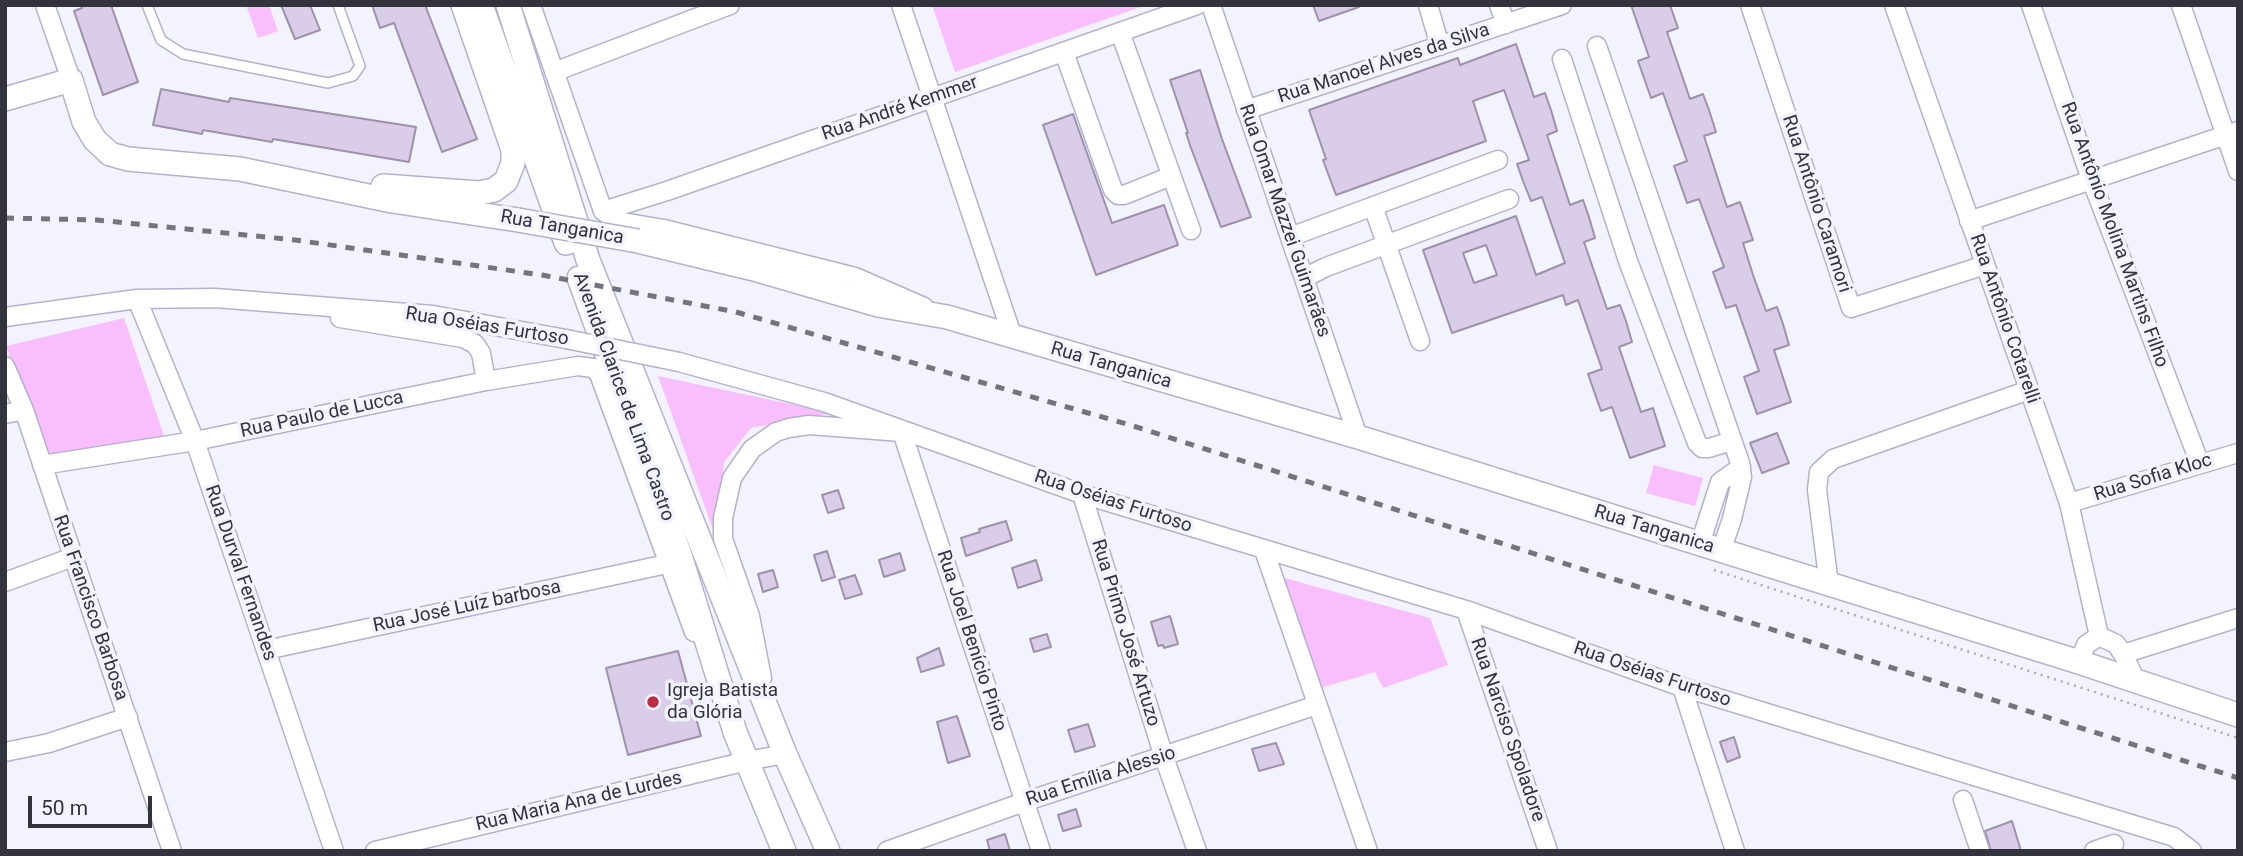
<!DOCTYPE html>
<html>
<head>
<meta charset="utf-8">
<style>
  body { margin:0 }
  #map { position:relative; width:2243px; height:856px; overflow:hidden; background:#f3f3ff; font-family:Roboto,sans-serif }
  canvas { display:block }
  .frame { position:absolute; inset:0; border:7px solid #33333e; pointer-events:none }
  .scale { position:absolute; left:28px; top:796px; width:124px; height:32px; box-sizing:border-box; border:4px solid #33333e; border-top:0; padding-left:9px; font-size:21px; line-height:24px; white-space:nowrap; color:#33333e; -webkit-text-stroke:5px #f3f3ff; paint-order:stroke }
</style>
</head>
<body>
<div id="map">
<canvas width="2243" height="856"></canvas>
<div class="frame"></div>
<div class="scale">50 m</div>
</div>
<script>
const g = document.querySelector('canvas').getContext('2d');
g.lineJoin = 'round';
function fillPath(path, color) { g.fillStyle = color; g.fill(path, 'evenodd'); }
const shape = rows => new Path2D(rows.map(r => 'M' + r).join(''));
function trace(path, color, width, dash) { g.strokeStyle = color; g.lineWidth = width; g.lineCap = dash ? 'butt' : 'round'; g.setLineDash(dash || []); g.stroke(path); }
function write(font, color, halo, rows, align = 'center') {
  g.font = font + ' Roboto,sans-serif'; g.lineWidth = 7; g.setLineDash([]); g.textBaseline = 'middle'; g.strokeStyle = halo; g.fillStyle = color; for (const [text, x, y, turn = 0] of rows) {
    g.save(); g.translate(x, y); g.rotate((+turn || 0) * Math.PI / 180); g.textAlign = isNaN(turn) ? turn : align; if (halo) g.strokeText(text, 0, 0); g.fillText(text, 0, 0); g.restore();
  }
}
fillPath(shape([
  [246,5,269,5,278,31,258,38],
  [932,5,1146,5,955,72],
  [124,318,164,436,43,456,6,346],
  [658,376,833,413,751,428,724,462,716,538],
  [1654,465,1703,478,1695,506,1646,493],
  [1281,577,1430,618,1448,665,1383,688,1375,672,1320,688]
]), '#f8befd');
const building = shape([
  [81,5,111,5,138,82,103,95,74,11,82,8,81,5],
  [281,5,310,5,320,30,295,39,281,5],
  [372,5,425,5,477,139,442,152,394,23,380,28,372,5],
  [1313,5,1358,5,1359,7,1319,21,1313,5],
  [1631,5,1670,5,1678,28,1667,32,1690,99,1703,94,1709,110,1716,132,1704,136,1727,207,1740,202,1753,240,1743,243,1753,275,1766,311,1777,307,1783,324,1789,345,1774,350,1791,402,1757,414,1744,377,1759,371,1736,305,1726,308,1713,272,1724,267,1699,199,1687,203,1674,166,1687,161,1663,93,1651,98,1638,61,1649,57,1631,5],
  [1516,44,1534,97,1545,93,1551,110,1557,131,1547,135,1570,205,1583,200,1589,217,1595,238,1584,242,1607,309,1620,305,1626,321,1632,342,1619,347,1641,412,1653,408,1665,446,1630,458,1612,407,1601,411,1588,374,1602,369,1578,300,1566,305,1563,295,1452,333,1423,250,1516,216,1536,275,1565,263,1542,197,1531,201,1523,181,1517,164,1529,160,1504,90,1473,101,1486,141,1336,195,1323,160,1326,159,1309,110,1458,58,1460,65,1516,44],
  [1486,245,1497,275,1474,283,1463,253,1486,245],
  [1200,70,1222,139,1251,217,1221,227,1191,148,1186,133,1188,133,1170,80,1200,70],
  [161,89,229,102,230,98,416,127,409,162,273,139,272,142,203,130,202,134,153,125,161,89],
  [1073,114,1112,223,1164,205,1178,245,1096,275,1043,125,1073,114],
  [1777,433,1789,463,1762,473,1750,443,1777,433],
  [838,490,844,508,828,513,822,495,838,490],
  [1006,521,1012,540,966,556,961,538,980,532,979,529,1006,521],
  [827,551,835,577,822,581,814,555,827,551],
  [900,553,905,570,884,577,879,560,900,553],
  [1036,560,1042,580,1018,588,1012,568,1036,560],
  [773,570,778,587,763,592,758,574,773,570],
  [855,575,862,594,845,599,839,580,855,575],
  [1170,616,1178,644,1164,648,1163,645,1158,646,1151,622,1170,616],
  [1047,634,1051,647,1034,652,1030,639,1047,634],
  [939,648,944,665,921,672,917,658,939,648],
  [678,651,701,736,628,755,606,668,678,651],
  [957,716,970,756,948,763,937,722,957,716],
  [1088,724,1095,746,1075,752,1068,730,1088,724],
  [1734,737,1740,757,1727,762,1720,742,1734,737],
  [1276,743,1284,764,1259,771,1252,749,1276,743],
  [1076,809,1081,826,1063,831,1058,815,1076,809],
  [2012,821,2021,851,1991,851,1985,831,2012,821],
  [1005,834,1010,851,990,851,987,840,1005,834]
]);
fillPath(building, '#d9cde8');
trace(building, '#9d91ac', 2);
const service = shape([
  [147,5,161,40,183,54,328,83,353,76,360,66,338,5]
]);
const minor = shape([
  [45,5,71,80],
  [531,5,603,211,617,221,664,229,855,277,924,307],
  [901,5,1013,338],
  [1211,5,1358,437],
  [1428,5,1440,46],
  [1499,5,1506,24],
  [1750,5,1851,308,1985,265],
  [1894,5,2069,503,2099,636],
  [2031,5,2091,179,2200,464],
  [2181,5,2238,171],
  [1120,32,1191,230],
  [1597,46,1740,463,1742,477,1732,519,1721,551],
  [1064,52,1113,190,1118,195,1124,195,1171,176],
  [1562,59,1628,261,1697,443,1702,448,1709,448,1732,441],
  [554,72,730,5],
  [1246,110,1562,5],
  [1373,206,1420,341],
  [603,211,667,191,1197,5],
  [1969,221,2238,131],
  [1290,237,1498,160],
  [1304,278,1326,267,1509,199],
  [137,299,195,441,334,851],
  [5,317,137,299,215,298,433,315,566,339],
  [340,318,463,338,475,344,481,353,486,381],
  [679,362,824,402,1082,494,1466,610,1682,687,2174,837,2192,851],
  [5,366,24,410,172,851],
  [5,414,24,410],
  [42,465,195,441,486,381,578,366,593,368,599,374,694,632],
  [1082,494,1164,757,1197,851],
  [2069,503,2238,453],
  [1700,544,1720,482,1741,467],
  [1264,550,1368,851],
  [5,582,73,557],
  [1829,585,1817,490,1819,472,1833,459,2029,390],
  [1466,610,1548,851],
  [266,650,667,564],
  [2123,654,2238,618],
  [2079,662,2086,645,2099,636,2116,644,2123,654,2136,681],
  [762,678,750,616,723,539,723,518,732,478,752,449,776,432,789,428,809,425,902,432,1041,851],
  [1682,687,1735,851],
  [5,752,49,743,128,717],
  [1963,800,1980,851],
  [375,851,747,761,785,754],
  [887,851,1024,802,1317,705],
  [2094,851,2114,844]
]);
const tertiary = shape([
  [481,5,566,243],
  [508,5,588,260,785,754,828,851],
  [5,99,71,80,84,122,95,140,110,154,128,159,240,169,392,201,518,220],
  [383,186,479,193,494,190,506,181,513,163,513,150,463,5],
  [638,241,754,269,878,305,947,317,1358,437,2079,662,2238,715],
  [579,278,679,552,735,732,784,851]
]);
trace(service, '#b3b1ce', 12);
trace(minor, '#b3b1ce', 21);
trace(tertiary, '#b3b1ce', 26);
trace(shape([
  [1714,570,2238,738]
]), '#ababb7', 2.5, [2, 5]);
trace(service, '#fff', 9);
trace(minor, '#fff', 18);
trace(tertiary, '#fff', 23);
trace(shape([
  [5,218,97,220,295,240,542,275,736,312,1130,425,2238,778]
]), '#74747f', 5, [9, 9]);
const minorBridge = shape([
  [566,339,679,362]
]);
const tertiaryBridge = shape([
  [518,220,638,241]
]);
trace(minorBridge, '#b3b1ce', 21, []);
trace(tertiaryBridge, '#b3b1ce', 26, []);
trace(minorBridge, '#fff', 18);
trace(tertiaryBridge, '#fff', 23);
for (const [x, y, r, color] of [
  [653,702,7,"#be2d42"]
]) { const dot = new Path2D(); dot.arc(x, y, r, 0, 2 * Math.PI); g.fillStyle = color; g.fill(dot); trace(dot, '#f3f3ff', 2.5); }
write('19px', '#33333e', '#f3f3ff', [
  ["Rua Manoel Alves da Silva",1384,64,-18],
  ["Rua André Kemmer",900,109,-19],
  ["Rua Antônio Caramori",1816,204,72],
  ["Rua Omar Mazzei Guimarães",1284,221,71],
  ["Rua Tanganica",562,228,10],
  ["Rua Antônio Molina Martins Filho",2114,235,70],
  ["Rua Antônio Cotarelli",2004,319,71],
  ["Rua Oséias Furtoso",487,327,9],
  ["Rua Tanganica",1111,366,16],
  ["Avenida Clarice de Lima Castro",623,397,70],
  ["Rua Paulo de Lucca",322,415,-12],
  ["Rua Sofia Kloc",2153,478,-17],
  ["Rua Oséias Furtoso",1113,502,18],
  ["Rua Tanganica",1654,530,17],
  ["Rua Durval Fernandes",240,573,71],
  ["Rua José Luíz barbosa",467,607,-12],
  ["Rua Francisco Barbosa",90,608,71],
  ["Rua Primo José Artuzo",1125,633,73],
  ["Rua Joel Benício Pinto",971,641,72],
  ["Rua Oséias Furtoso",1652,675,19],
  ["Rua Narciso Spoladore",1507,730,71],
  ["Rua Emília Alessio",1101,777,-18],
  ["Rua Maria Ana de Lurdes",579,802,-13]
]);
write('19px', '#33333e', '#f3f3ff', [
  ["Igreja Batista",667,691],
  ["da Glória",667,713]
], 'left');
</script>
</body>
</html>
